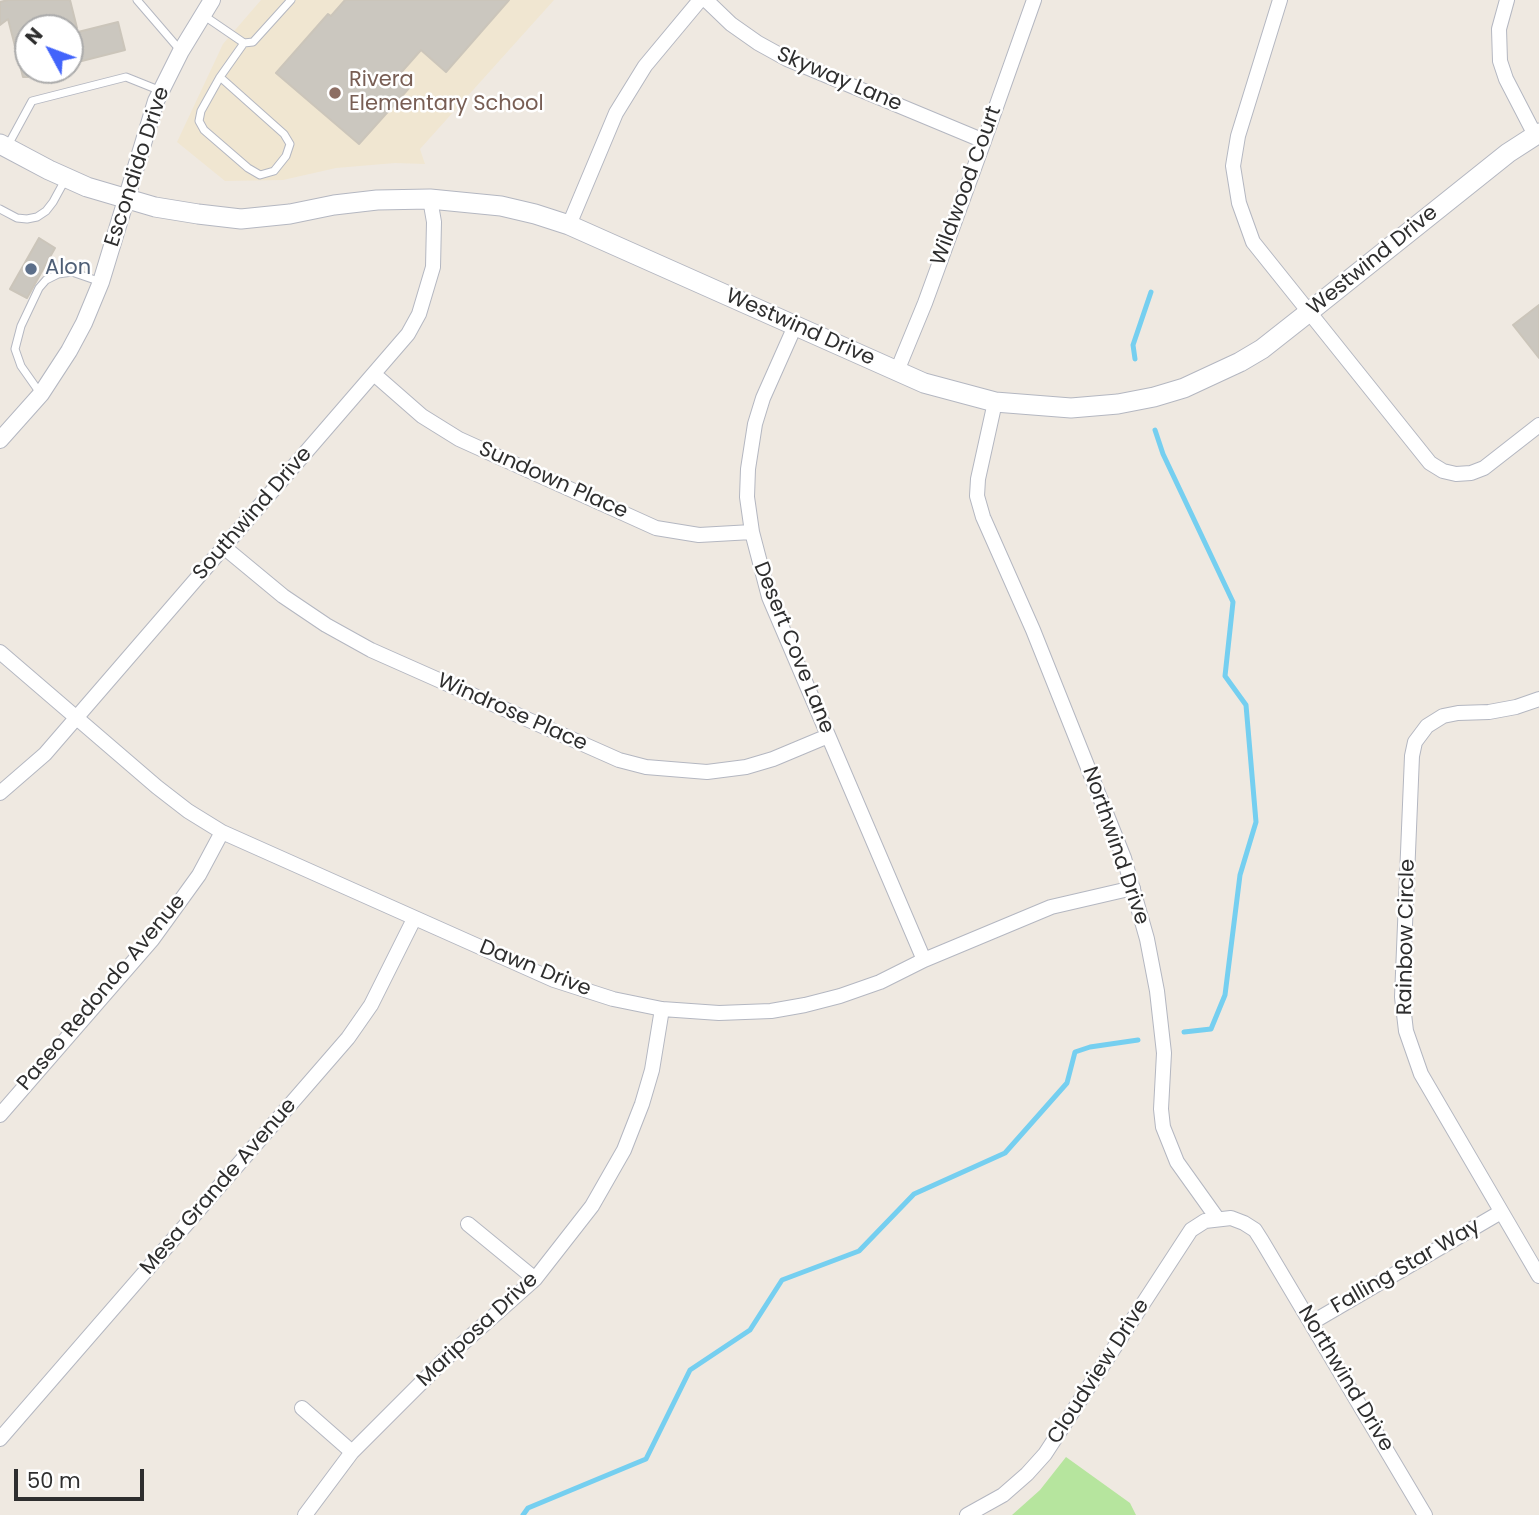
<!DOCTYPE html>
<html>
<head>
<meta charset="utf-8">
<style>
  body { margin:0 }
  #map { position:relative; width:1539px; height:1515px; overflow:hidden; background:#efe9e1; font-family:Poppins,sans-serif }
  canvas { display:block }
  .north { position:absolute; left:14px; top:14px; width:70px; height:70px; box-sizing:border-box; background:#fff; border:2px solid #ababab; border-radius:50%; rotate:311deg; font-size:19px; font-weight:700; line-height:28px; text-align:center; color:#2e2e2e }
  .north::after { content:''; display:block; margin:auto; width:24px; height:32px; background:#4264fb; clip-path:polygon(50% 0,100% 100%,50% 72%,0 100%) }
  .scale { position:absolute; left:14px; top:1469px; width:130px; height:32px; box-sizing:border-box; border:4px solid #2e2e2e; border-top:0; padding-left:9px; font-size:21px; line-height:24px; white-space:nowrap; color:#2e2e2e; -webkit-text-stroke:5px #fff; paint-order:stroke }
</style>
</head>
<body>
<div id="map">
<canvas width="1539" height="1515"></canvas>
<div class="north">N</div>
<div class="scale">50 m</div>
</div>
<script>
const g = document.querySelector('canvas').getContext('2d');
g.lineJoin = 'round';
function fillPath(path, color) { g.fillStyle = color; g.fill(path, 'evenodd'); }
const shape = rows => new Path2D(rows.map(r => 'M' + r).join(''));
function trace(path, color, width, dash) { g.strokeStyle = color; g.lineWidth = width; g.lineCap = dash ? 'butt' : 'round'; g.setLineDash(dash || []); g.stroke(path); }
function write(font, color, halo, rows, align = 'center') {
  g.font = font + ' Poppins,sans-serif'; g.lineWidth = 5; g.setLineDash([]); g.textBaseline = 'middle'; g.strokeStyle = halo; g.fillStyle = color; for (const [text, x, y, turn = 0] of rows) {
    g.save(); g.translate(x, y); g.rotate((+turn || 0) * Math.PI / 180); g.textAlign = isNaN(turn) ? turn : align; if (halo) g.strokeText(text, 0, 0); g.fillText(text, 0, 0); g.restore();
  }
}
fillPath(shape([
  [261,0,554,0,420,149,425,164,395,163,336,168,283,180,225,181,177,142,223,44]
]), '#f0e6d1');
fillPath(shape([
  [1066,1457,1130,1503,1136,1515,1012,1515,1040,1490]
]), '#b6e59e');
trace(shape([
  [1135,359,1133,345,1151,292],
  [1155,430,1163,454,1233,602,1225,676,1246,705,1256,822,1240,875,1225,995,1211,1029,1184,1032],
  [523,1515,528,1508,646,1459,690,1370,750,1330,782,1280,859,1251,914,1194,1005,1153,1067,1083,1075,1052,1090,1047,1138,1040]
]), '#75cff0', 5);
const building = shape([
  [8,0,70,0,77,28,28,28,28,77,23,77,8,19,0,25,0,2,8,0],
  [345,0,509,0,446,72,421,50,398,76,410,87,359,144,276,73,328,14,331,16,345,0],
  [118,22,125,50,70,64,70,34,118,22],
  [39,238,55,248,27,298,10,289,39,238],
  [1539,305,1539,358,1513,325,1539,305]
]);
fillPath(building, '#cbc7bf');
trace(building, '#cbc5ba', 2);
const service = shape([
  [137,0,180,50],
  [203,15,244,43,253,42,291,0],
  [220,77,284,134,290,144,286,156,274,171,260,175,248,168,204,130,199,121,201,111,220,77,244,43],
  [7,147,32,101,126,77,161,91],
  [0,209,17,218,27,219,37,217,46,211,53,202,65,180],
  [40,393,21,366,15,349,21,326,39,288,46,280,58,274,72,272,101,282]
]);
const minor = shape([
  [706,0,731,24,758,43,787,59,984,141],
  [1280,0,1238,136,1233,166,1239,203,1253,242,1430,463,1443,471,1456,474,1471,473,1484,468,1539,425],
  [1507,0,1499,29,1500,61,1506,79,1535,135],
  [569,225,616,113,645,66,700,0],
  [795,326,763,398,755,424,748,469,747,497,752,532,769,597,924,960],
  [897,371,925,303,984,141,1034,0],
  [374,374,422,416,459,439,656,528,699,535,752,532],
  [995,402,978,479,977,496,983,517,1033,630,1124,858,1147,939,1157,991,1164,1053,1161,1109,1163,1127,1177,1162,1217,1218],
  [225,548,283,596,326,625,371,650,619,760,646,767,707,772,746,767,773,759,828,736],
  [0,652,157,787,188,811,222,832,554,980,613,999,662,1009,719,1013,771,1011,805,1005,840,996,880,982,924,960,1051,907,1133,888],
  [1539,699,1516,707,1489,712,1458,713,1443,716,1427,726,1415,742,1412,756,1402,997,1406,1031,1421,1074,1539,1276],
  [0,793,45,754,408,334,419,314,433,267,434,222,430,199],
  [0,1115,152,940,199,875,222,832],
  [468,1224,535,1279],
  [1311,1323,1501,1212],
  [302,1408,352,1452],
  [0,1439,348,1038,371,1005,414,919],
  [305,1515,352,1452,443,1361,535,1279,592,1206,624,1150,642,1104,652,1070,662,1009],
  [967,1515,1003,1495,1027,1474,1045,1454,1191,1230,1205,1221,1231,1218,1244,1223,1255,1230,1262,1241,1425,1515]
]);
const tertiary = shape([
  [0,440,41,394,69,351,84,323,101,282,156,101,181,51,212,0]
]);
const secondary = shape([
  [0,144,49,170,87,187,155,207,198,214,241,219,290,214,334,205,377,200,430,199,501,206,535,214,569,225,924,383,995,402,1071,408,1118,404,1154,397,1184,388,1240,362,1262,349,1309,312,1508,153,1539,133]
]);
trace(service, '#b4b7c1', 9);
trace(minor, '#b4b7c1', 16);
trace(tertiary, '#b4b7c1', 18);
trace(secondary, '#b4b7c1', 21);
trace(service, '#fff', 7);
trace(minor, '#fff', 14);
trace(tertiary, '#fff', 16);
trace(secondary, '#fff', 19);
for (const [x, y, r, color] of [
  [335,93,7,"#8d6e63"],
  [31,269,7,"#5c6f8a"]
]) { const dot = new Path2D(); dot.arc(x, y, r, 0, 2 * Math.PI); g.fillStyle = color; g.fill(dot); trace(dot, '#fff', 2.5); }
write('21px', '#2e2e2e', '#fff', [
  ["Skyway Lane",839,80,23],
  ["Escondido Drive",138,167,-72],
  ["Wildwood Court",967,186,-70],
  ["Westwind Drive",1373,261,-39],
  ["Westwind Drive",800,328,24],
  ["Sundown Place",553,481,24],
  ["Southwind Drive",253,514,-49],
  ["Desert Cove Lane",793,648,68],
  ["Windrose Place",512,713,24],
  ["Northwind Drive",1115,846,71],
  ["Rainbow Circle",1407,937,-89],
  ["Dawn Drive",535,969,22],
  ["Paseo Redondo Avenue",102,993,-50],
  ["Mesa Grande Avenue",219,1187,-49],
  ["Falling Star Way",1406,1267,-30],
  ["Mariposa Drive",478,1330,-43],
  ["Cloudview Drive",1099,1372,-57],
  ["Northwind Drive",1345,1379,59]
]);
write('21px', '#785e54', '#fff', [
  ["Rivera",349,81],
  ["Elementary School",349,105]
], 'left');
write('21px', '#4e5e75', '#fff', [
  ["Alon",45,269]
], 'left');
</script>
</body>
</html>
